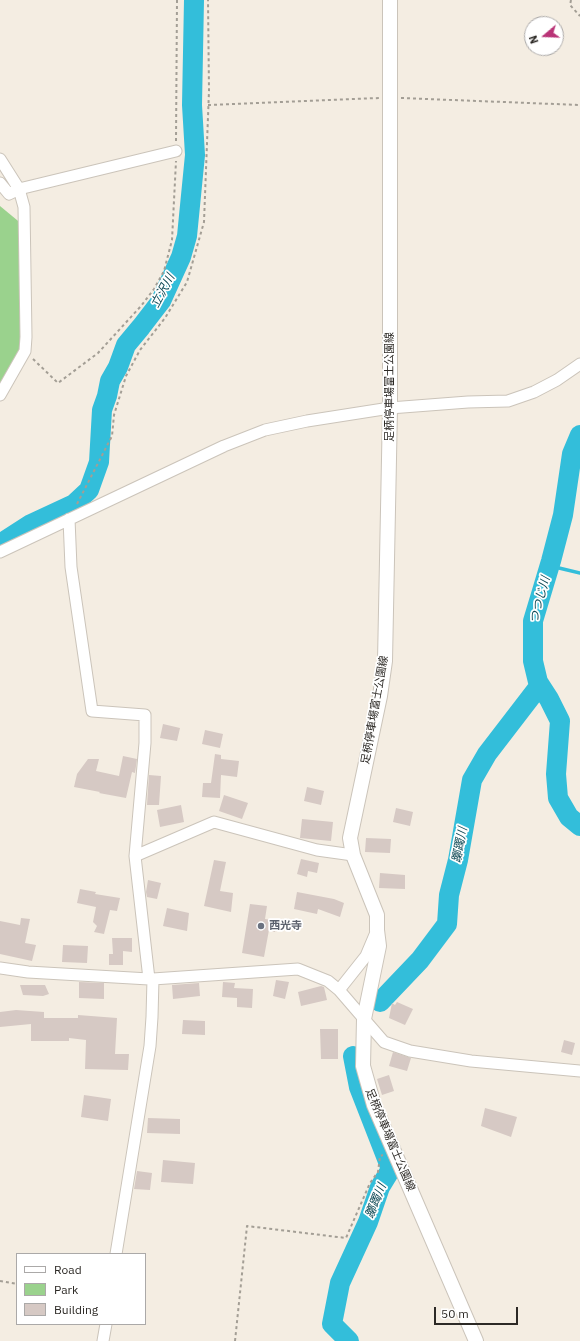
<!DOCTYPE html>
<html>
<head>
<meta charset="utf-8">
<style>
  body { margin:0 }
  #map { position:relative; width:580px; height:1341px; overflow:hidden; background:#f4ede2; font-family:"IBM Plex Sans",sans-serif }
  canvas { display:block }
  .legend { position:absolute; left:16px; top:1253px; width:130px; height:72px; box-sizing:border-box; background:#fff; border:1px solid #aba9a8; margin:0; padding:5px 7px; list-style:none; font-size:12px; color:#2c2925 }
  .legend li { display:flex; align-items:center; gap:8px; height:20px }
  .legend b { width:20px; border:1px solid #aba9a8 }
  .north { position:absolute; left:524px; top:16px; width:40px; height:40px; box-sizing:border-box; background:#fff; border:1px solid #aba9a8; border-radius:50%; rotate:251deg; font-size:11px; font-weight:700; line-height:16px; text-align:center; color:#2c2925 }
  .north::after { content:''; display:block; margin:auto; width:14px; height:18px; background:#b93377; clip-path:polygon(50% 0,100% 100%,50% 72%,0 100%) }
  .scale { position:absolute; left:434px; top:1307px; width:84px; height:18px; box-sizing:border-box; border:2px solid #2c2925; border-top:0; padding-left:5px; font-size:12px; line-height:14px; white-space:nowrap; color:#2c2925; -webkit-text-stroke:3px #fff; paint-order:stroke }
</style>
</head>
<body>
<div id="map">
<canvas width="580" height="1341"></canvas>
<ul class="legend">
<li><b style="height:5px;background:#fff"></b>Road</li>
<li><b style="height:11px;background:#9ad28d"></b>Park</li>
<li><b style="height:11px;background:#d6c9c4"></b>Building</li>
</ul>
<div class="north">N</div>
<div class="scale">50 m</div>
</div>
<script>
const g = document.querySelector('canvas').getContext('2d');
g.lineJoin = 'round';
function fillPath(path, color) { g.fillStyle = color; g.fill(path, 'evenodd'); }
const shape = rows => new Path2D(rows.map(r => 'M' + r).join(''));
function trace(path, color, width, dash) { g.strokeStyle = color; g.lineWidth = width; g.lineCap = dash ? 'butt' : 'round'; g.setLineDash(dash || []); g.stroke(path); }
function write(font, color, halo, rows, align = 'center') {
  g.font = font + ' "IBM Plex Sans","Noto Sans JP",sans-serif'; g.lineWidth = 3.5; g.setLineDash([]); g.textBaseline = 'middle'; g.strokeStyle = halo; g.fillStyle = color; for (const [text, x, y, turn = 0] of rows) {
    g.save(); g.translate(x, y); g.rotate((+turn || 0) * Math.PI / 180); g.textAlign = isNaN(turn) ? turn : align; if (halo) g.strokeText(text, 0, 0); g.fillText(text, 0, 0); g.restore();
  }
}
fillPath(shape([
  [0,206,29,230,24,340,0,389]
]), '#9ad28d');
trace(shape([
  [551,561,559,568,580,573]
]), '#33beda', 3.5);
trace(shape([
  [580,435,572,454,563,515,551,561,533,621,533,661,538,682,549,699,560,721,556,774,558,798,569,817,580,826],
  [0,544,31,524,74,504,89,490,99,462,102,410,107,396,110,381,118,367,126,345,141,327,161,301,181,257,187,236,195,155,192,105,194,0],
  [380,1002,420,960,447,924,449,895,458,860,472,780,487,754,540,685],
  [349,1341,332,1324,340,1283,368,1222,380,1187,391,1169,359,1087,353,1056]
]), '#33beda', 20);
fillPath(shape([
  [163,724,180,728,177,741,160,738],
  [205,730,223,734,220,748,202,744],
  [215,754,221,755,221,759,239,761,237,777,221,775,220,798,202,797,203,783,211,783],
  [123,756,137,759,135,773,132,772,126,798,99,793,100,792,74,787,77,774,88,759,99,759,96,771,119,776],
  [149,775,161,776,159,805,147,805],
  [307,787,324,791,321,805,304,801],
  [224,795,248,803,242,819,219,811],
  [181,805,184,822,160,827,157,810],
  [396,808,413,812,410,826,393,822],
  [302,819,333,822,331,841,300,838],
  [366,838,391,839,390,853,365,852],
  [301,859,319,863,317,873,308,871,307,877,297,874],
  [214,860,226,862,220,891,233,893,231,912,204,906],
  [380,873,405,875,405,889,379,888],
  [148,880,161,883,157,899,147,897,146,892],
  [80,889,96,892,95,894,120,898,117,911,110,910,104,934,94,932,97,926,93,922,96,907,77,903],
  [297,892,334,899,344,903,340,917,318,909,317,914,294,909],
  [250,904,267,906,265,919,277,921,275,932,269,930,264,957,242,953],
  [167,908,189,913,187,931,163,926],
  [21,918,30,919,25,943,36,945,32,961,0,954,0,921,20,925],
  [112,938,132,938,132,952,123,951,123,965,109,965,109,954,113,954],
  [63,945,88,946,87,963,62,962],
  [276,980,289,982,285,999,273,996],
  [79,982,104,983,104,999,79,998],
  [223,982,235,983,234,988,253,989,252,1008,237,1007,237,998,222,997],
  [199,983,200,996,173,999,172,985],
  [20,985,45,985,49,994,43,996,23,995],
  [321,986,324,987,327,1000,301,1006,298,992],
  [397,1002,413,1009,405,1025,389,1018,392,1003,395,1005],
  [16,1010,44,1012,44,1018,78,1018,78,1015,117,1018,115,1054,129,1054,128,1070,85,1069,86,1040,69,1038,69,1041,31,1041,31,1024,0,1027,0,1012],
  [183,1020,205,1021,205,1035,182,1034],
  [320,1029,338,1029,338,1059,321,1059],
  [564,1040,575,1043,572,1055,561,1052],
  [393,1052,411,1058,407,1071,389,1066],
  [389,1075,394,1091,382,1095,377,1079],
  [84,1095,111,1099,108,1121,81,1117],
  [485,1108,517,1117,511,1137,481,1126],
  [148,1118,180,1119,180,1134,147,1133],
  [163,1160,195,1163,193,1184,161,1182],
  [137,1171,152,1173,150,1190,134,1189]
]), '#d6c9c4');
const minor = shape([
  [0,159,19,189,24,207,26,337,25,351,0,395],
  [0,183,9,194,19,189,176,151],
  [69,519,71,567,92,711,145,715,145,743,135,856],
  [0,552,224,446,265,430,307,421,390,408,468,402,508,401,534,392,557,380,580,364],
  [0,968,28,972,149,979],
  [153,979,298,969,328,981,339,990,364,1019,384,1042,410,1051,471,1061,580,1071],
  [339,990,366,956,377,930],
  [116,1254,150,1046,152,1017,153,979,149,979,135,856,214,822,317,850,353,855],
  [103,1341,106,1324]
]);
const major = shape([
  [390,0,390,408,385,661,380,696,350,838,353,855,377,915,377,930,379,946,364,1019,363,1066,374,1105,476,1341]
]);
trace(minor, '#cbc4ba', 13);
trace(major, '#cbc4ba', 16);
trace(shape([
  [571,0,570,5,580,16],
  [401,98,580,105],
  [208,105,379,98],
  [176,141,177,0],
  [33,359,58,383,98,353,141,306,154,289,164,271,172,240,176,161],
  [77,504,112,436,114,415,126,376,140,350,165,318,187,282,204,222,209,91,208,0],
  [0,1281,17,1284],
  [235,1341,247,1226,346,1238,370,1183,378,1172,380,1156,383,1155]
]), '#a39e95', 2, [3, 3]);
trace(minor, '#fff', 11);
trace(major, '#fff', 14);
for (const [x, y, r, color] of [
  [261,926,4,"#6b7280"]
]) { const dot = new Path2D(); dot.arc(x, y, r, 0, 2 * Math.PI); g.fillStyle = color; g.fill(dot); trace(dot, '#fff', 1.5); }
write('11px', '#2c2925', '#fff', [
  ["足柄停車場富士公園線",390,387,-90],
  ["足柄停車場富士公園線",375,710,-80],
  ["足柄停車場富士公園線",390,1140,67]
]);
write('bold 11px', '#5b616d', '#fff', [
  ["西光寺",269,926]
], 'left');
write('italic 12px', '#0c4753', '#fff', [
  ["立沢川",163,291,-62],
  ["つつじ川",540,600,-75],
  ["躑躅川",460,845,-79],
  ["躑躅川",376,1201,-68]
]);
</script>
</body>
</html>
